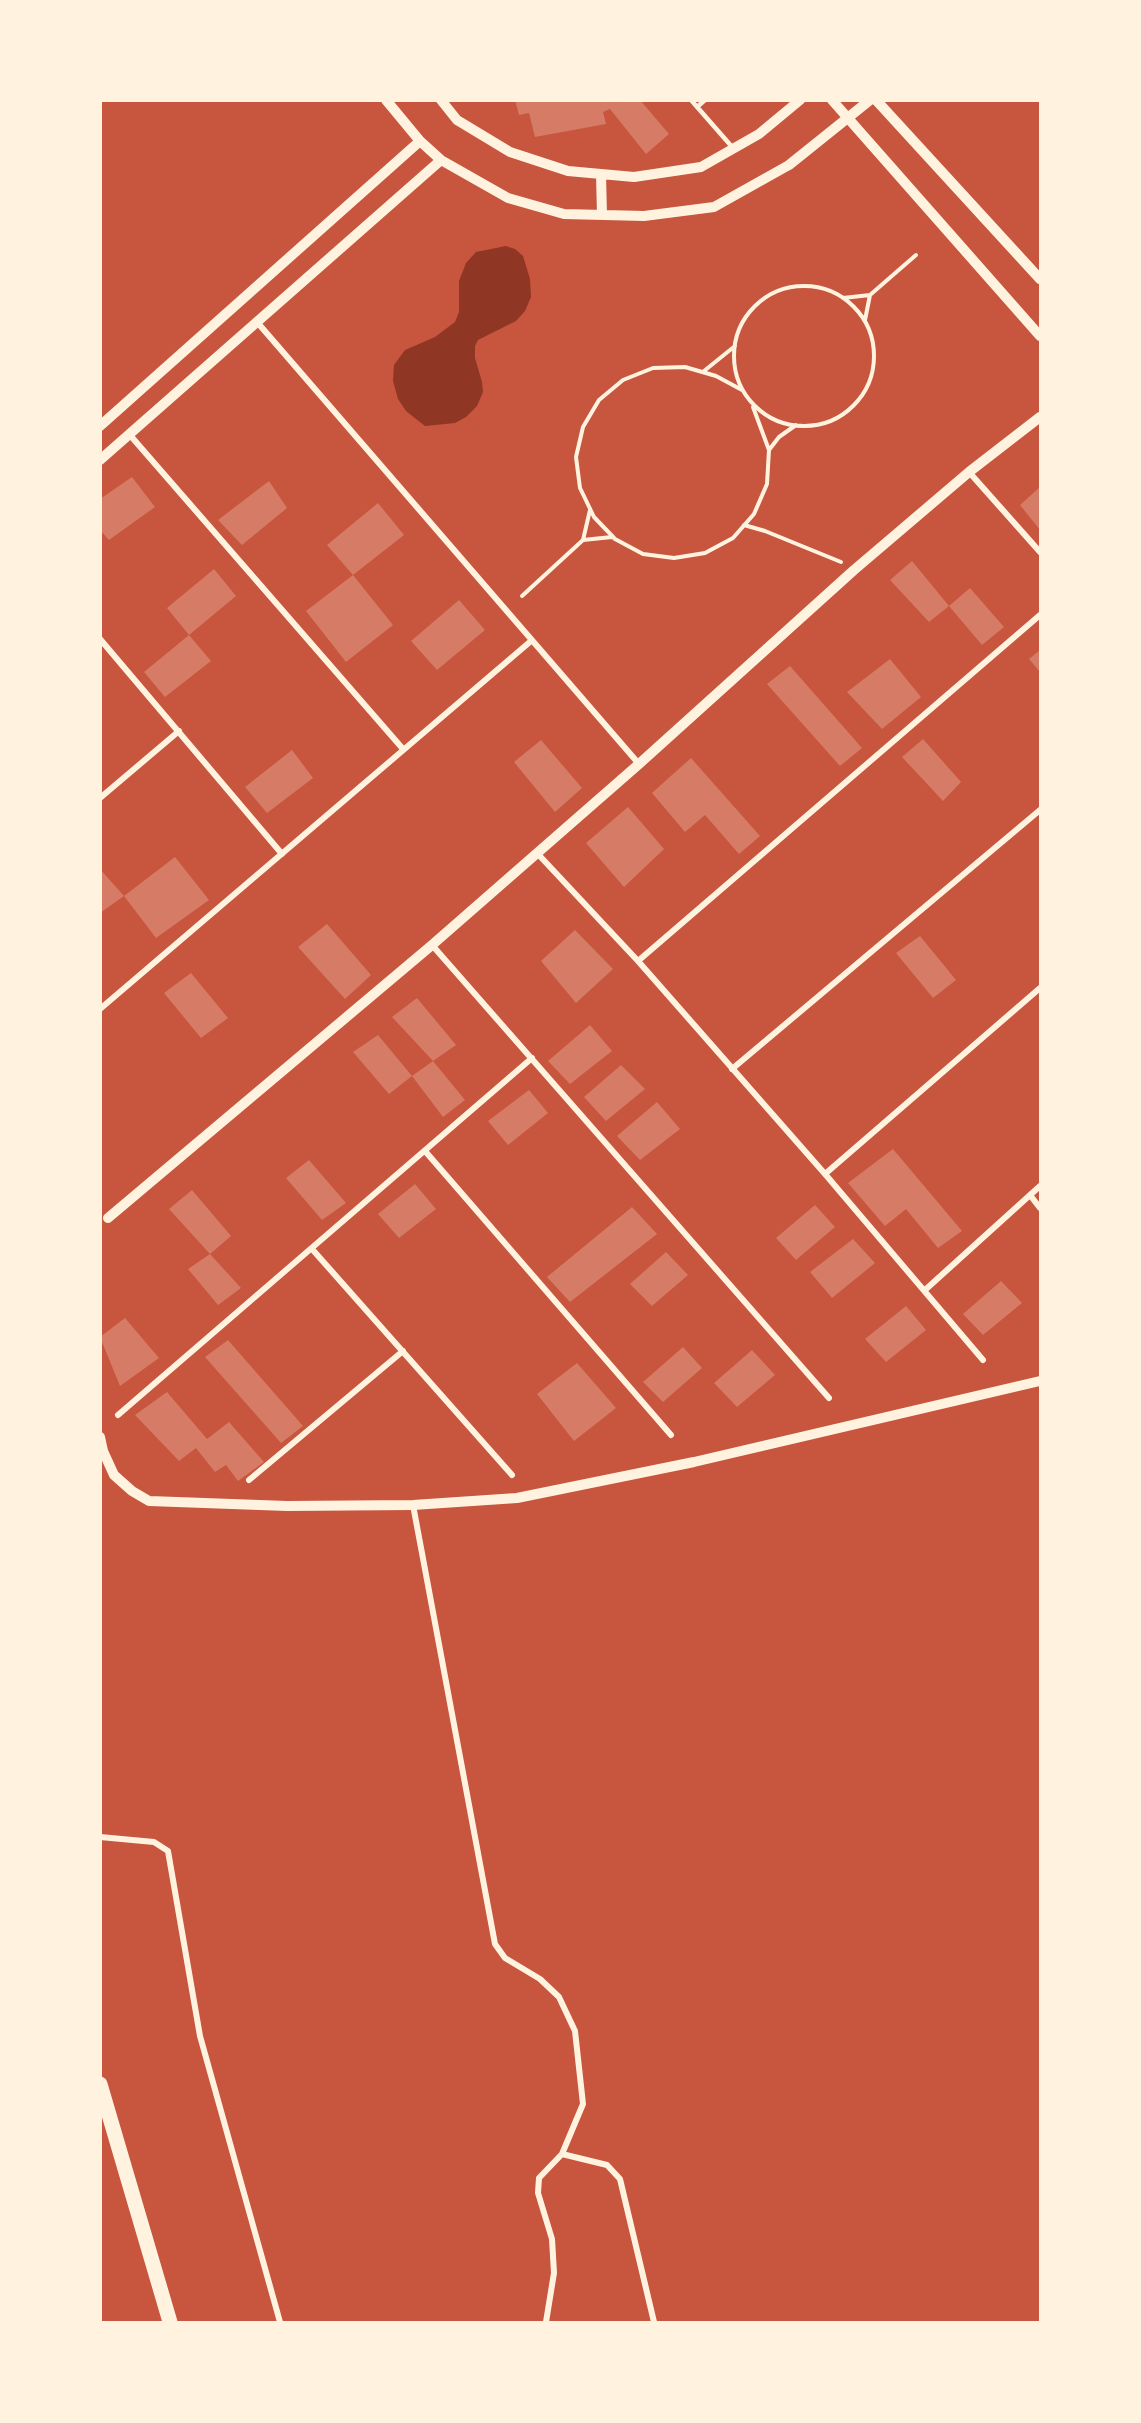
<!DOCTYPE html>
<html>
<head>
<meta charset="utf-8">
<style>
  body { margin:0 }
  #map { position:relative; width:1141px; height:2423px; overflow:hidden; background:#c8553d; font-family:Lato,sans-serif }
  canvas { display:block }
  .frame { position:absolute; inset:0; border:102px solid #fff3e0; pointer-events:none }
</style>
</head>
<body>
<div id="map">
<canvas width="1141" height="2423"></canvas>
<div class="frame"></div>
</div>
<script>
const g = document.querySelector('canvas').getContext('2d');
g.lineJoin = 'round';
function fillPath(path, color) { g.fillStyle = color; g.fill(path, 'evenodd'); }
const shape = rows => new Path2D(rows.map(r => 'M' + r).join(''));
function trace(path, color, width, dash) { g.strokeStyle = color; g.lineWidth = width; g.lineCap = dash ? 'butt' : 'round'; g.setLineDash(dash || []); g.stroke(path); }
fillPath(shape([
  [506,246,515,249,523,256,530,279,531,297,525,311,516,321,478,340,475,346,475,358,482,382,483,392,477,406,466,417,455,423,425,426,406,411,398,399,393,381,394,365,405,350,435,337,455,322,459,312,459,281,466,263,476,252]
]), '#8f3625');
fillPath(shape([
  [515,100,640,100,669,134,646,154,610,109,603,112,606,124,535,137,529,113,519,115],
  [132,477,155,507,109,540,100,530,100,499],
  [269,481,287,508,242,545,218,520],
  [1040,487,1040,530,1020,505],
  [378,503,404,535,353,575,327,545],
  [912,561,949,606,929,622,890,580],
  [214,569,236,596,189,635,167,608],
  [353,575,393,625,346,662,306,611],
  [970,588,1004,627,982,645,949,606],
  [459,600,485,630,437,670,411,641],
  [189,635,211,661,165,697,144,672],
  [1040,650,1040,672,1029,659],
  [890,659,921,697,882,729,847,692],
  [790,666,862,748,840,766,767,684],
  [923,739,961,782,943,801,902,757],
  [541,740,582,788,555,812,514,762],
  [292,750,313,778,267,813,245,787],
  [691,758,760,836,739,854,705,815,685,832,652,793],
  [628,807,664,849,624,887,586,843],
  [175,857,209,900,156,938,124,896],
  [100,869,124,896,100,913],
  [327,924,371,975,345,999,298,947],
  [575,930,613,969,576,1003,541,961],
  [920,936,956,980,933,998,896,953],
  [191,973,228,1018,201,1038,164,993],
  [417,998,456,1045,433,1061,392,1017],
  [590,1025,612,1051,570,1084,548,1061],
  [378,1035,412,1076,389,1094,353,1052],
  [433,1061,465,1100,443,1117,412,1076],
  [621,1065,645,1089,606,1121,584,1097],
  [529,1090,548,1113,508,1145,488,1121],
  [657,1102,680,1129,640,1160,617,1136],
  [893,1149,962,1231,938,1248,906,1209,885,1226,848,1183],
  [309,1160,346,1203,322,1220,286,1178],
  [415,1184,436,1209,399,1238,378,1214],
  [192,1190,231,1236,210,1254,169,1209],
  [815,1205,835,1227,796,1260,776,1238],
  [632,1207,657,1234,570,1302,547,1277],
  [853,1239,875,1263,832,1298,810,1272],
  [666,1252,688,1275,652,1306,630,1284],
  [210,1254,241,1288,218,1305,188,1269],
  [1001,1281,1022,1303,983,1335,963,1314],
  [906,1306,926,1330,886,1362,865,1339],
  [125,1318,159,1358,120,1386,100,1337],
  [228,1340,303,1426,281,1443,205,1357],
  [683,1347,702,1368,663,1402,643,1382],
  [752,1350,775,1375,737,1407,714,1383],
  [577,1363,616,1408,574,1441,537,1394],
  [167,1392,207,1439,229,1422,264,1462,238,1481,226,1465,215,1472,196,1448,179,1461,135,1415]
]), '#d67c66');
trace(shape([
  '734 356a70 70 0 1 1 140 0a70 70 0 1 1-140 0Z',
  [843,298,870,295,916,255],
  [865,320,870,295],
  [704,371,735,346],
  [742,390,716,376,685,367,653,368,623,380,599,400,583,427,576,457,580,488,594,517,615,539,643,554,674,558,705,553,733,538,754,514,767,484,769,450,753,407],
  [769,450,779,437,796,425],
  [744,525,765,531,841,562],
  [583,540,612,537],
  [522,596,583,540,590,510]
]), '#fff3e0', 4);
trace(shape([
  [691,100,733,148],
  [697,107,705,100]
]), '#fff3e0', 4.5);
trace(shape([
  [257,322,639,764],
  [129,434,403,749],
  [969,472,1040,552],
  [100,639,282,854],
  [100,798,179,731],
  [537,853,638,961,825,1174,983,1360],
  [432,945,829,1398],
  [638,961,1040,615],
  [100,1009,531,641],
  [732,1069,1040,810],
  [425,1151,671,1435],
  [825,1174,1040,988],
  [1030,1195,1040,1208],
  [312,1249,512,1475],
  [925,1290,1040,1186],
  [118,1415,532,1058],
  [249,1480,403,1351],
  [413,1505,495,1944,505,1958,540,1979,559,1997,575,2031,583,2104,562,2154,539,2178,538,2193,552,2239,554,2273,546,2322],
  [100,1837,154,1842,168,1851,200,2036,280,2322],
  [562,2154,607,2165,620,2179,654,2322]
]), '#fff3e0', 6);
trace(shape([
  [386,100,420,141,441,160,508,198,564,214,644,216,714,207,789,165,870,100],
  [441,100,457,120,510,152,568,171,634,177,701,167,759,134,800,100],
  [832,100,1040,336],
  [876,100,1040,279],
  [601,174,602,215],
  [100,426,420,141],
  [100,460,441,160],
  [108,1218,432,945,639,764,854,570,969,472,1040,417],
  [100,1437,103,1451,114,1475,132,1491,149,1501,287,1506,413,1505,517,1498,694,1462,1040,1381]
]), '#fff3e0', 10);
trace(shape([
  [100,2084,170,2322]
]), '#fff3e0', 15);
</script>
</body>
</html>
